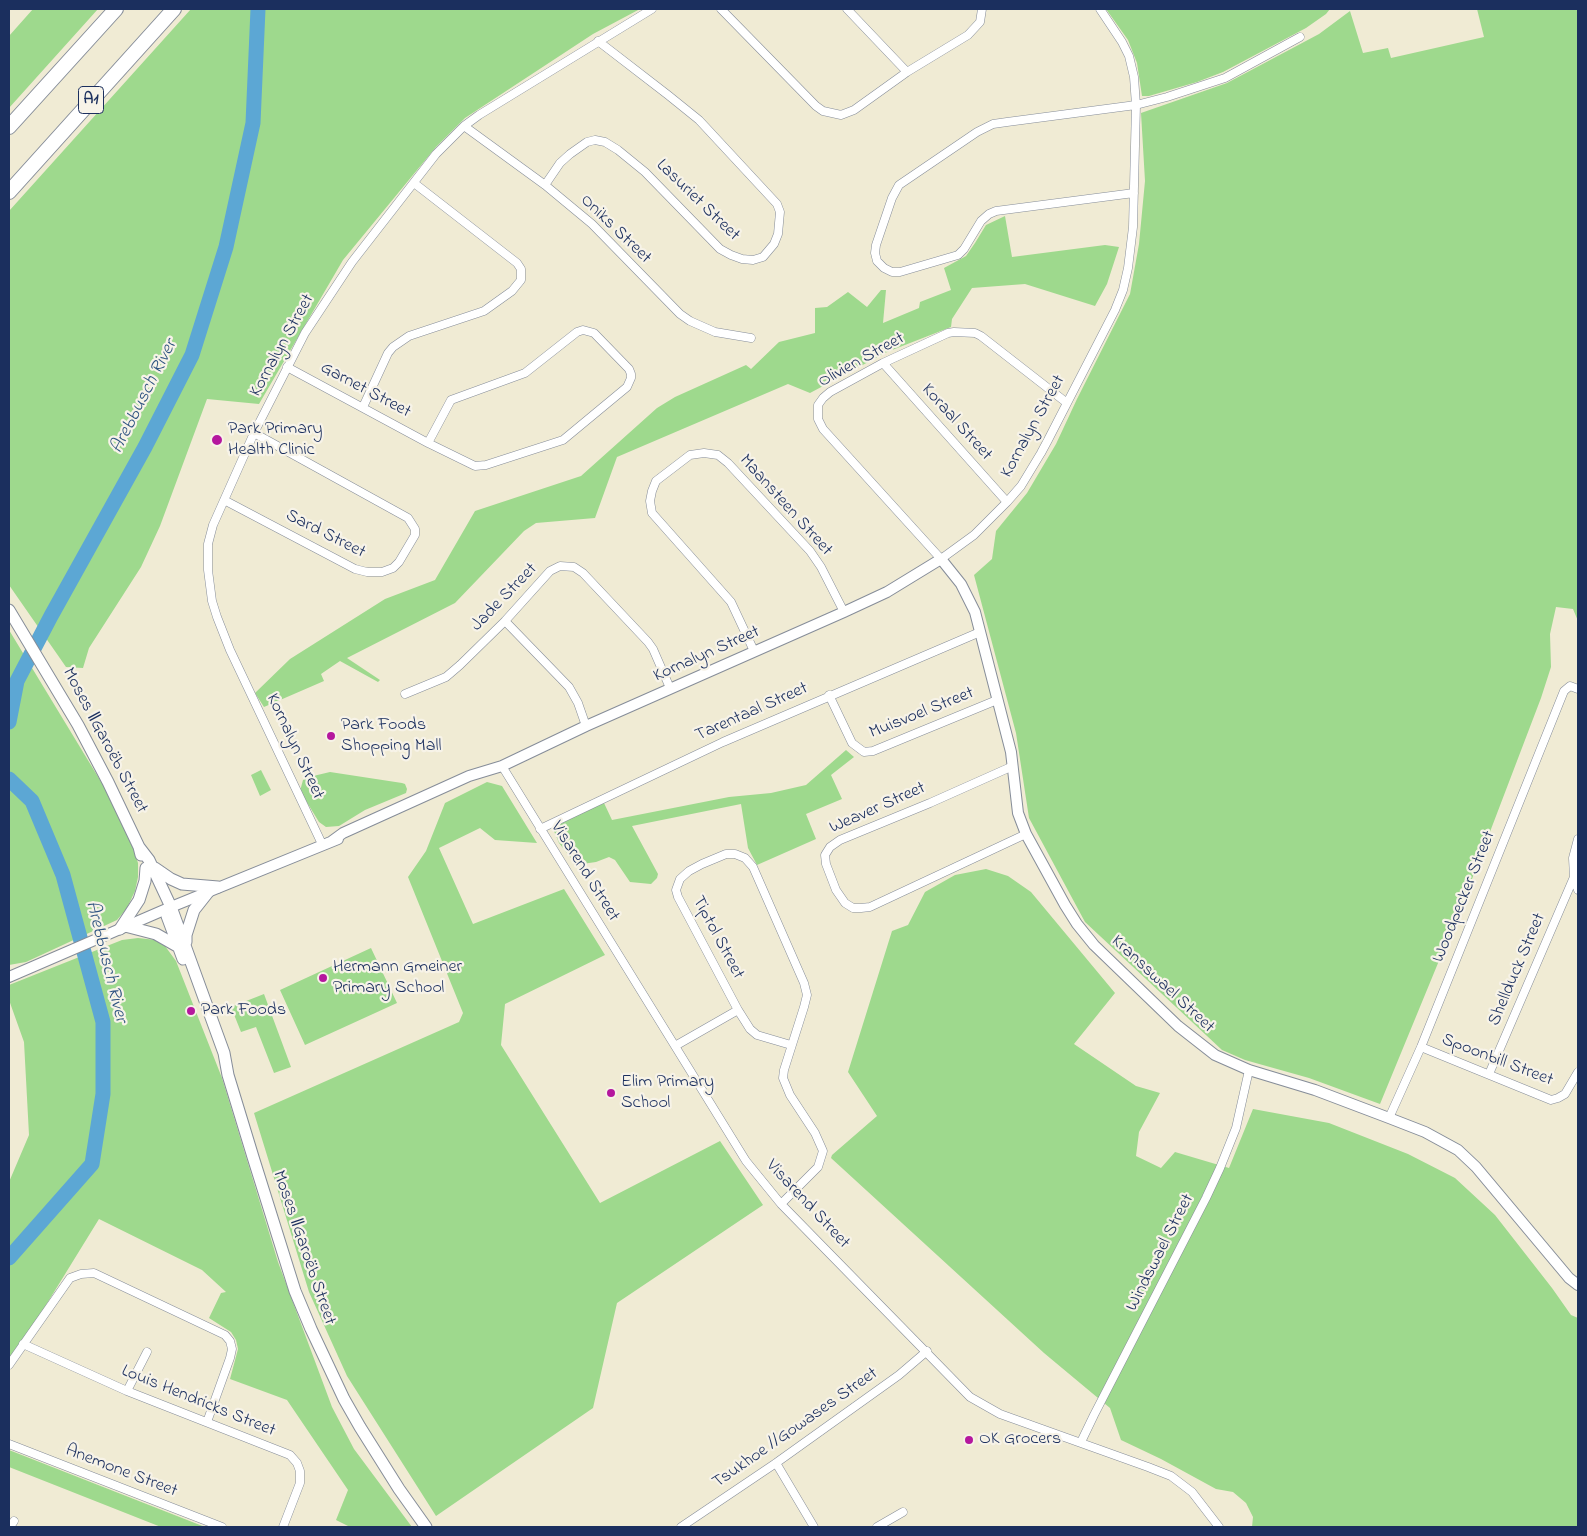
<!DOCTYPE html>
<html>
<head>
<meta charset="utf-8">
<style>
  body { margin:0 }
  #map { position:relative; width:1587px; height:1536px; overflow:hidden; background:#f0ebd4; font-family:"Indie Flower",sans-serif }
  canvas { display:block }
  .frame { position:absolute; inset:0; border:10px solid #1b2f5e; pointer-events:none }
</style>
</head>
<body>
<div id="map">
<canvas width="1587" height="1536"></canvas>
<div class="frame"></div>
</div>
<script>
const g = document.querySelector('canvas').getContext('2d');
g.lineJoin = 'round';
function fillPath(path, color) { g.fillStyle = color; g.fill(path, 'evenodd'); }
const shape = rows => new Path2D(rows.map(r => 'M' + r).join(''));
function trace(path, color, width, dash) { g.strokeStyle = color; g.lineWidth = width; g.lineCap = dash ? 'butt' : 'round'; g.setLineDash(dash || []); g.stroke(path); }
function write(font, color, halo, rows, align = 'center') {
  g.font = font + ' "Indie Flower",sans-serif'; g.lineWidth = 4.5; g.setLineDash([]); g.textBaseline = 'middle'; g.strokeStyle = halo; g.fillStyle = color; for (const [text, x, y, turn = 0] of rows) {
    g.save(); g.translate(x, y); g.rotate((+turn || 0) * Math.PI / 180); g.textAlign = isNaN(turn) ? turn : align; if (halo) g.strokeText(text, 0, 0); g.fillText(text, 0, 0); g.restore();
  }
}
fillPath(shape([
  [33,9,98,9,9,108,9,36],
  [191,9,640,9,593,34,465,118,436,147,343,260,259,404,207,399,160,526,141,567,89,648,83,668,66,667,9,585,9,211],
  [1106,9,1330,9,1326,14,1306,28,1223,72,1197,82,1149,96,1142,96,1137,63,1128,40],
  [1477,9,1578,9,1578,621,1573,609,1556,607,1550,634,1551,667,1541,698,1464,900,1380,1104,1309,1078,1245,1060,1222,1050,1085,922,1029,818,1016,733,974,575,992,559,996,531,1027,493,1056,444,1077,399,1130,294,1139,244,1145,181,1141,113,1227,83,1319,34,1350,11,1363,53,1388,48,1391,58,1484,37],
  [1005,216,1012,257,1105,245,1119,247,1107,284,1095,306,1025,284,972,288,952,319,951,327,887,352,810,393,788,384,617,457,595,518,536,523,524,531,455,603,347,658,380,680,378,682,340,661,321,674,324,681,264,707,255,693,290,659,385,599,435,580,475,511,581,476,657,408,675,397,746,365,751,369,779,342,815,333,815,308,827,307,848,292,867,307,881,290,886,290,883,323,919,308,920,302,951,290,944,268,966,256,975,243,986,225],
  [9,630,103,785,133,848,138,863,138,877,135,891,127,908,117,920,26,962,9,965],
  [846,750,854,757,831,775,842,799,806,814,816,839,757,865,748,848,741,804,632,826,658,874,657,878,651,884,630,882,615,860,609,857,596,862,582,864,574,862,559,843,554,831,556,827,562,822,604,803,612,820,729,797,771,793,806,785],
  [261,770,271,790,260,796,251,775],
  [330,772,402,783,405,784,407,789,406,793,365,810,339,826,326,827,319,822,300,791,303,780,309,777],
  [487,782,502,786,537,843,495,840,480,828,439,848,473,924,564,889,605,955,505,1004,501,1045,600,1203,720,1141,763,1205,617,1303,593,1408,436,1516,347,1376,309,1292,254,1113,459,1022,463,1013,408,877,426,851,445,803],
  [986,869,1008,876,1031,892,1115,993,1074,1044,1136,1086,1160,1093,1139,1132,1136,1156,1161,1168,1175,1152,1229,1168,1253,1109,1329,1123,1408,1154,1455,1178,1495,1215,1552,1288,1571,1315,1578,1318,1578,1527,1252,1527,1253,1517,1246,1503,1233,1492,1216,1489,1161,1459,1121,1440,1110,1408,1044,1353,831,1158,832,1155,877,1116,848,1072,892,931,908,925,925,892,955,875],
  [138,938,156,940,165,946,176,961,222,1078,278,1262,332,1407,354,1449,412,1527,350,1527,336,1520,348,1490,287,1400,230,1379,238,1349,236,1340,231,1332,209,1318,221,1293,226,1292,202,1270,99,1219,9,1365,9,1182,29,1135,24,1042,9,1000,9,985,122,940],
  [371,948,397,1003,305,1045,280,990],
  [264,994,291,1067,274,1073,256,1027,241,1032,231,1007],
  [9,1450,205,1527,206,1527,161,1527,9,1467]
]), '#9ed98d');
trace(shape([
  [9,722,17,681,51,616,145,447,192,355,226,247,253,123,258,9],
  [9,779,32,801,63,875,103,1022,103,1094,92,1164,9,1258]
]), '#5ca7d4', 15);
const minor = shape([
  [721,9,816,106,823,111,841,115,854,110,907,72,968,35,980,22,982,9],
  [847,9,907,72],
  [464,126,545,185,592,224,680,314,690,321,715,332,751,338],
  [545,185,560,163,570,154,587,142,595,140,605,142,618,150,645,172,720,249,731,255,742,259,753,260,763,257,774,244,778,234,780,212,777,204,699,120,668,95,598,41],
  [1134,193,996,211,989,214,981,221,964,249,958,255,900,272,892,272,884,268,877,261,875,253,876,245,892,198,899,185,977,132,993,124,1007,122,1136,105,1167,97,1225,78,1300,37],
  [883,363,1007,502],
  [287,367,428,443,475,466,486,465,563,440,627,387,631,378,631,374,629,369,594,333,583,330,577,332,525,373,451,400,428,443],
  [1067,403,981,336,975,333,954,332,948,333,883,363,830,392,823,398,818,405,818,419,823,429,941,559,974,535,1007,502,1021,486,1041,453,1048,440,1115,310,1123,290,1128,268,1133,227,1136,105,1134,77,1129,56,1122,42,1100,9],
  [363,407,388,353,393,347,409,336,484,311,512,291,521,280,521,269,517,263,414,183],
  [224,500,355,569,367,572,382,572,393,568,399,562,415,535,415,529,408,518,254,433],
  [505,621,569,687,578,703,586,726],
  [754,651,731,602,652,513,650,501,652,491,656,481,690,455,704,453,718,455,728,463,810,551,821,567,844,612],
  [405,694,446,677,460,665,505,621,550,571,560,566,574,567,583,573,648,642,653,649,670,688],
  [829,695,852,743,864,752,873,751,997,700],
  [502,766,746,1161,781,1204,970,1397,1000,1414,1148,1467,1171,1476,1192,1492,1219,1527],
  [1013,766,930,803,840,840,830,847,825,855,826,864,836,890,845,903,853,908,861,908,870,907,1026,834],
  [540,829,723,742,980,632],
  [1578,839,1573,858,1574,877,1578,890],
  [322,844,230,650,217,617,212,601,208,570,208,544,213,525,254,433,305,333,352,262,436,154,464,126,479,115,652,9],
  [675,1046,738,1010],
  [1421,1047,1551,1100,1558,1098,1565,1094,1578,1072],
  [1489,1074,1574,877],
  [1389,1118,1421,1047,1564,691,1570,686,1578,689],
  [781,1204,818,1167,823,1151,815,1133,790,1095,783,1078,784,1070,804,1007,807,995,804,983,753,867,745,858,735,854,726,854,702,864,689,871,680,879,676,890,678,897,738,1010,750,1029,757,1035,791,1045],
  [23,1344,127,1391,290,1455,297,1463,300,1471,300,1483,283,1527],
  [9,1365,70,1278,81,1274,94,1273,225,1335,230,1341,232,1349,230,1358,207,1422],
  [127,1391,147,1352],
  [1081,1442,1094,1415,1206,1198,1220,1168,1236,1128,1249,1070],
  [9,1444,222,1527],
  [776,1463,814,1527],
  [10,1527,14,1521],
  [681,1527,776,1463,899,1375,927,1351],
  [877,1527,903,1512]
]);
const tertiary = shape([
  [332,841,343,833,469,776,502,766,586,726,844,612,887,592,941,559,961,584,975,612,1011,752,1018,813,1026,834,1065,905,1077,924,1094,945,1178,1026,1215,1055,1249,1070,1315,1090,1389,1118,1425,1132,1458,1150,1476,1167,1569,1278,1578,1285],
  [9,977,171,907,338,839]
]);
const secondary = shape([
  [9,610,78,725,108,782,139,847,141,855],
  [139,847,149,860,171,907,224,1053,228,1075,253,1157,295,1291,311,1329,344,1399,360,1427,399,1489,426,1527],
  [155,868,171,879,182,884,218,887],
  [167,916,183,959],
  [125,926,156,934,177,946],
  [120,929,139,900,145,881,146,868],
  [186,942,186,935,194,910,209,891]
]);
const motorway = shape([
  [9,127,116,9],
  [9,192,174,9]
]);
trace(minor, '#868d99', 9);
trace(tertiary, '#868d99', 12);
trace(secondary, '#868d99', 13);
trace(motorway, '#868d99', 16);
trace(minor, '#fff', 8);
trace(tertiary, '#fff', 10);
trace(secondary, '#fff', 11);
trace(motorway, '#fff', 14);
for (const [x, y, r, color] of [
  [217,440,6,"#b5179e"],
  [331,736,5,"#b5179e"],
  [323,978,5,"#b5179e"],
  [191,1011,5,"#b5179e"],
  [611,1093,5,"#b5179e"],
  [969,1440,5,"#b5179e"]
]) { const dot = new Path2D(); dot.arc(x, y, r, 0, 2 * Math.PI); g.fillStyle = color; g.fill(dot); trace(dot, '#f7f3e8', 2); }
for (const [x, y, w] of [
  [91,100,25]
]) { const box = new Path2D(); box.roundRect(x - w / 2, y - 13.5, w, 27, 4); g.fillStyle = '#f7f3e8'; g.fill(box); trace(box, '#1b2f5e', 1); }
write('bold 16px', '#1b2f5e', null, [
  ["A1",91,100]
]);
write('18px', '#1b2f5e', '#f7f3e8', [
  ["Lasuriet Street",697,201,44],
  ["Oniks Street",615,230,44],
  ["Kornalyn Street",283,346,-61],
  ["Olivien Street",862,361,-29],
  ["Garnet Street",365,391,28],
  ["Koraal Street",956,423,48],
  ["Kornalyn Street",1034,427,-61],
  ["Maansteen Street",785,506,48],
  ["Sard Street",325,535,27],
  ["Jade Street",505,598,-46],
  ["Kornalyn Street",707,655,-24],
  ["Tarentaal Street",752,713,-24],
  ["Muisvoel Street",922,714,-22],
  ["Moses ǁGaroëb Street",104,741,62],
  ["Kornalyn Street",294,747,65],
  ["Weaver Street",878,809,-24],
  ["Visarend Street",584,872,58],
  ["Woodpecker Street",1465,897,-68],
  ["Tiptol Street",717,938,62],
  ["Shellduck Street",1518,970,-67],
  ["Kransswael Street",1162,985,43],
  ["Spoonbill Street",1497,1061,21],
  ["Visarend Street",807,1205,47],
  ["Moses ǁGaroëb Street",303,1248,71],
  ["Windswael Street",1161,1253,-63],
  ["Louis Hendricks Street",198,1402,22],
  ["Tsukhoe //Gowases Street",796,1429,-35],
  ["Anemone Street",121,1472,21]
]);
write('18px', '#1b2f5e', '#f7f3e8', [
  ["Park Primary",228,430],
  ["Health Clinic",228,451],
  ["Park Foods",341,726],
  ["Shopping Mall",341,747],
  ["Hermann Gmeiner",333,968],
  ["Primary School",333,989],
  ["Park Foods",201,1011],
  ["Elim Primary",621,1083],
  ["School",621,1104],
  ["OK Grocers",979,1440]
], 'left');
write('italic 19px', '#2e5381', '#f7f3e8', [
  ["Arebbusch River",145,397,-63],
  ["Arebbusch River",105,962,76]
]);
</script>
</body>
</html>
